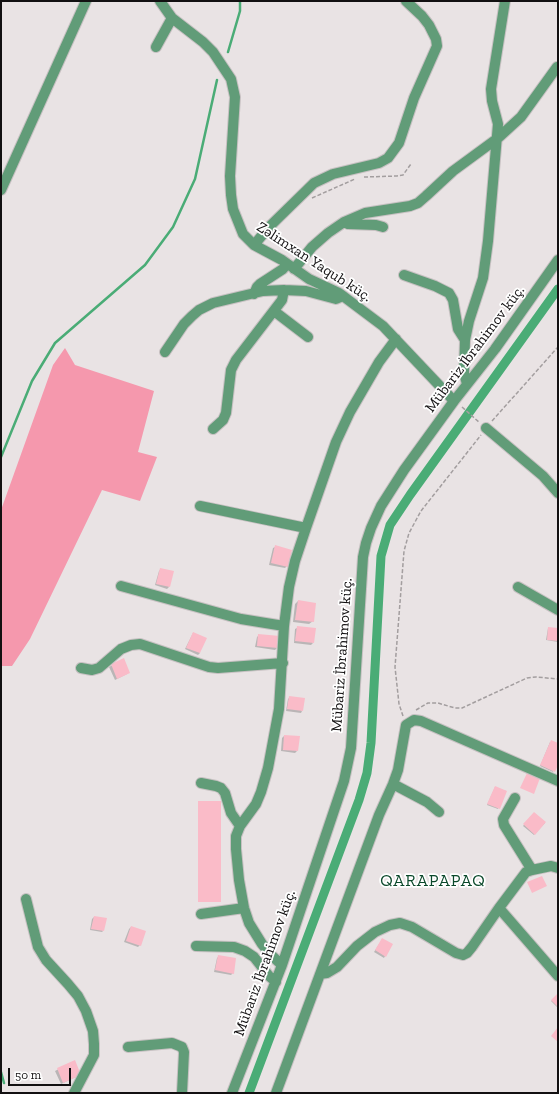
<!DOCTYPE html>
<html>
<head>
<meta charset="utf-8">
<style>
  body { margin:0 }
  #map { position:relative; width:559px; height:1094px; overflow:hidden; background:#e9e3e4; font-family:"Zilla Slab",serif }
  canvas { display:block }
  .frame { position:absolute; inset:0; border:2px solid #121011; pointer-events:none }
  .scale { position:absolute; left:8px; top:1068px; width:63px; height:18px; box-sizing:border-box; border:2px solid #121011; border-top:0; padding-left:5px; font-size:12px; line-height:14px; white-space:nowrap; color:#121011; -webkit-text-stroke:3px #fff; paint-order:stroke }
</style>
</head>
<body>
<div id="map">
<canvas width="559" height="1094"></canvas>
<div class="frame"></div>
<div class="scale">50 m</div>
</div>
<script>
const g = document.querySelector('canvas').getContext('2d');
g.lineJoin = 'round';
function fillPath(path, color) { g.fillStyle = color; g.fill(path, 'evenodd'); }
const shape = rows => new Path2D(rows.map(r => 'M' + r).join(''));
function trace(path, color, width, dash) { g.strokeStyle = color; g.lineWidth = width; g.lineCap = dash ? 'butt' : 'round'; g.setLineDash(dash || []); g.stroke(path); }
function write(font, color, halo, rows, align = 'center') {
  g.font = font + ' "Zilla Slab",serif'; g.lineWidth = 3.5; g.setLineDash([]); g.textBaseline = 'middle'; g.strokeStyle = halo; g.fillStyle = color; for (const [text, x, y, turn = 0] of rows) {
    g.save(); g.translate(x, y); g.rotate((+turn || 0) * Math.PI / 180); g.textAlign = isNaN(turn) ? turn : align; if (halo) g.strokeText(text, 0, 0); g.fillText(text, 0, 0); g.restore();
  }
}
fillPath(shape([
  [65,348,75,365,154,391,138,452,157,457,140,501,102,490,30,639,12,666,1,666,1,510,53,365]
]), '#f598ad');
fillPath(shape([
  [275,547,287,566,285,568,269,565,273,548],
  [161,569,169,587,167,589,155,585,159,571],
  [298,601,313,621,309,624,293,622,295,604],
  [297,628,313,643,311,645,294,643,295,629],
  [548,628,558,629,558,642,546,640],
  [193,633,200,653,198,655,185,649],
  [259,635,277,648,275,650,255,647,257,637],
  [123,659,127,674,115,680,109,667],
  [290,697,302,711,301,713,286,711,288,699],
  [284,736,297,751,295,753,281,751,282,738],
  [550,742,558,744,558,762,553,772,540,766],
  [495,787,506,791,498,809,487,805],
  [534,813,545,823,534,835,523,826],
  [94,917,103,931,102,932,90,930,92,919],
  [131,927,140,945,138,947,124,942,129,929],
  [381,941,385,956,384,958,374,952],
  [219,956,233,973,231,975,214,972,217,958],
  [558,994,558,1008,551,1001],
  [74,1061,78,1076,61,1084,55,1071]
]), '#0003');
trace(shape([
  [228,52,240,11,240,1],
  [1,457,32,381,55,343,145,265,173,227,195,179,217,80],
  [1,1072,4,1083]
]), '#4aac76', 2.5);
trace(shape([
  [249,1093,359,800,367,773,371,743,381,556,390,525,410,495,558,289]
]), '#4aac76', 9);
fillPath(shape([
  [275,545,292,550,288,567,271,563],
  [160,568,174,571,170,587,156,584],
  [298,600,316,603,314,622,295,620],
  [297,626,316,628,314,643,295,641],
  [548,627,558,628,558,641,547,640],
  [193,632,207,638,200,653,186,648],
  [258,634,280,636,278,648,257,646],
  [124,658,130,673,117,679,111,664],
  [289,696,305,698,303,711,287,709],
  [284,735,300,736,298,751,283,750],
  [551,740,558,743,558,765,555,772,540,765],
  [527,773,540,778,534,794,520,788],
  [495,786,507,791,500,809,487,804],
  [198,801,221,801,221,902,198,902],
  [534,812,546,822,535,835,523,824],
  [542,876,547,886,532,893,527,882],
  [94,916,107,918,104,931,91,929],
  [131,926,146,931,141,946,126,941],
  [382,938,393,944,386,957,375,950],
  [218,955,236,958,234,974,215,970],
  [558,993,558,1007,551,1000],
  [558,1027,558,1042,551,1036],
  [75,1060,81,1075,63,1083,57,1068]
]), '#fabbc8');
const minor = shape([
  [160,1,172,18,203,42,213,52,231,79,235,97,230,176,231,195,233,209,243,234,254,245,282,260,309,279,339,293,383,326,454,401],
  [156,47,172,18],
  [1,190,86,1],
  [344,222,348,224,376,225,383,227],
  [254,245,269,227,314,183,333,174,379,163,388,158,399,143,414,98,437,46,436,39,429,25,422,16,406,1],
  [294,269,312,247,328,233,344,222,365,213,410,206,418,203,426,196,453,171,498,138,521,117,557,67],
  [404,275,435,286,449,293,453,300,458,329,465,340],
  [254,294,257,287,260,284,283,269,287,264],
  [274,311,308,337],
  [165,352,184,324,192,316,199,310,213,303,263,291,284,290,306,291,336,299,343,296],
  [467,384,464,373,465,340,469,321,483,278,488,241,498,124,492,101,491,89,505,1],
  [486,428,543,476,558,493],
  [213,429,223,420,226,413,231,370,236,360,282,300,284,290],
  [200,506,306,528],
  [121,586,241,619,284,626],
  [518,587,558,610],
  [81,668,92,670,99,668,121,649,131,645,140,644,209,667,218,668,283,663],
  [201,783,216,786,221,788,225,793,231,813,240,826],
  [393,784,427,802,439,812],
  [515,798,503,819,504,825,532,870],
  [26,899,38,947,46,960,68,984,78,996,86,1011,93,1031,94,1044,94,1055,74,1093],
  [499,908,526,872,532,870,551,866,558,868],
  [201,914,244,908],
  [196,946,234,947,245,951,254,957,269,976,276,982],
  [282,965,271,955,262,944,249,923,244,908,239,880,236,849,236,836,240,826,256,804,261,792,268,768,279,709,284,626,289,587,295,561,306,528,336,442,350,412,379,362,396,339],
  [320,974,327,973,337,967,357,946,375,932,390,925,400,923,412,927,456,953,463,955,467,953,472,947,499,908,558,976],
  [128,1047,172,1043,182,1047,184,1052,182,1093],
  [232,1093,282,965,344,781,351,748,363,557,366,543,371,528,381,506,404,470,454,401,495,349,558,260],
  [276,1093,379,815,393,784,398,770,406,725,414,720,421,721,558,781]
]);
trace(minor, '#c7c1c2', 12);
trace(shape([
  [364,177,397,176,403,175,411,164],
  [312,198,355,179],
  [462,407,480,423],
  [492,421,558,347],
  [416,710,428,703,438,703,455,708,462,708,527,678,536,677,558,679],
  [403,716,399,704,395,667,404,551,409,533,421,511,481,435]
]), '#a39e9f', 1.5, [4, 2]);
trace(minor, '#619c78', 10);
write('15px', '#121011', '#fff', [
  ["Zəlimxan Yaqub küç.",314,262,33],
  ["Mübariz İbrahimov küç.",475,349,-53],
  ["Mübariz İbrahimov küç.",342,655,-86],
  ["Mübariz İbrahimov küç.",265,963,-70]
]);
g.letterSpacing = '1px';
write('17px', '#0a482a', '#fff', [
  ["QARAPAPAQ",433,881]
]);
g.letterSpacing = '0px';
</script>
</body>
</html>
